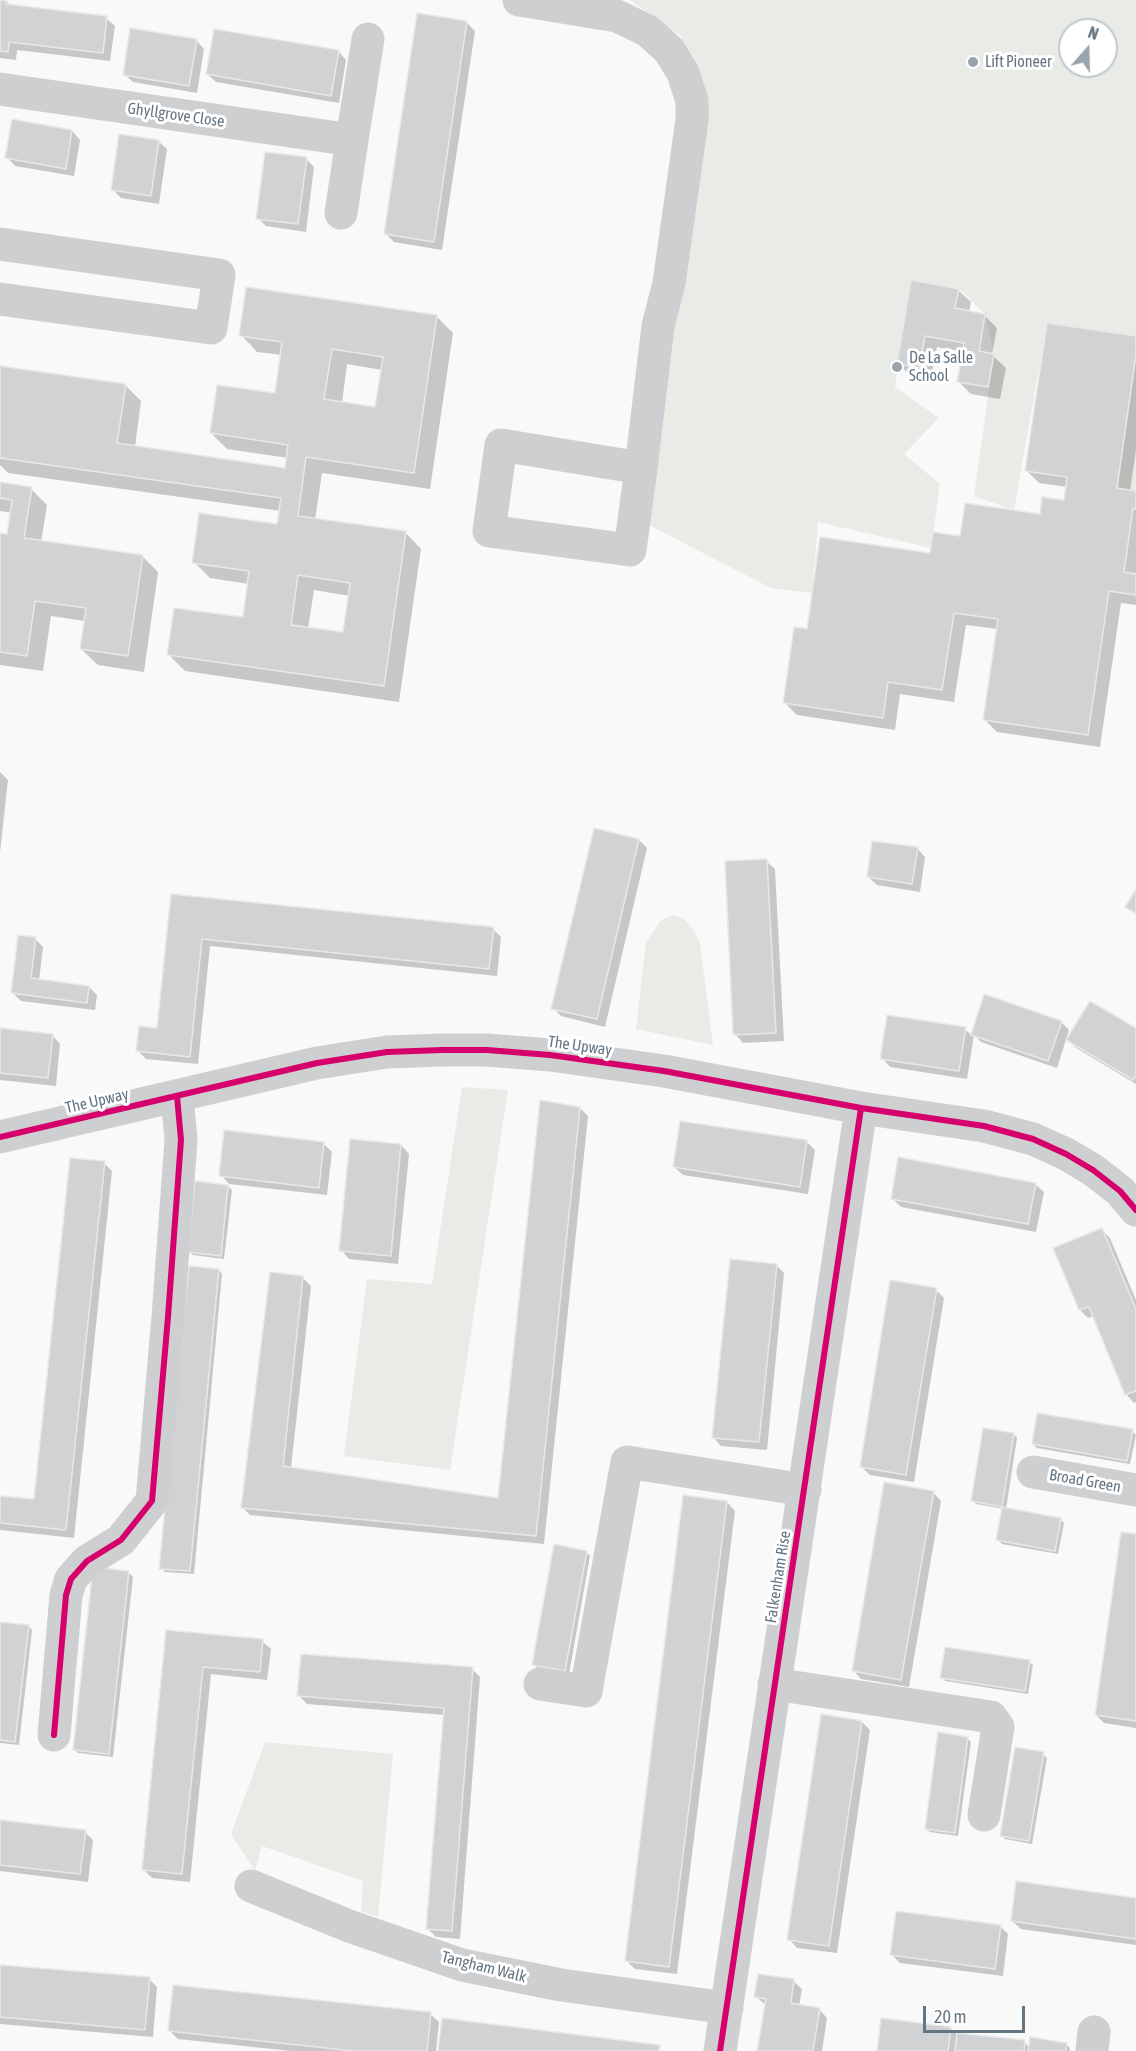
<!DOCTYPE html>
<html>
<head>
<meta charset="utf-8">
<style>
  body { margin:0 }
  #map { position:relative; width:1136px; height:2051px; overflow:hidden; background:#f9f9f9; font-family:"Asap Condensed",sans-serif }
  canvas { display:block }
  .north { position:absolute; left:1058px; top:18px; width:60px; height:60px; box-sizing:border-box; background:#fff; border:2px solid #c1c8cd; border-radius:50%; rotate:20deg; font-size:16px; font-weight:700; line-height:24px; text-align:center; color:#657683 }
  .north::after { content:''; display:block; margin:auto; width:21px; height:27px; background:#99a4ac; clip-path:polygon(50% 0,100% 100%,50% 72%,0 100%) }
  .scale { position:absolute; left:923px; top:2006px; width:102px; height:27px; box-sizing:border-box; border:3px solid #657683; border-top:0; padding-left:8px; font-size:18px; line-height:21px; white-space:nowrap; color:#657683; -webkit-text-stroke:4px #fff; paint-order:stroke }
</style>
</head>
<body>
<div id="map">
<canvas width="1136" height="2051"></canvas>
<div class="north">N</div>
<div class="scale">20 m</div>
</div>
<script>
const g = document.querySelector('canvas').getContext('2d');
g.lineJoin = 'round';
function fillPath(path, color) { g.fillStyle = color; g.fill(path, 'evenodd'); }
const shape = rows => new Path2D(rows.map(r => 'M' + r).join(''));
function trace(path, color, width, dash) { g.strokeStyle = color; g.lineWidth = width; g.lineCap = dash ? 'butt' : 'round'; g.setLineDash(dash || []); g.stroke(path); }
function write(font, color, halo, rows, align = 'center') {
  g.font = font + ' "Asap Condensed",sans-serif'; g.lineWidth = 6; g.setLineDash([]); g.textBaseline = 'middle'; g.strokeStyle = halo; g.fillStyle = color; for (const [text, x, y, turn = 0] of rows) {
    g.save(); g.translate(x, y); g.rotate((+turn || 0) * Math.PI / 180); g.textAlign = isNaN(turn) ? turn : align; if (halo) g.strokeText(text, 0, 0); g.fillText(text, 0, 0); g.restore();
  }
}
fillPath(shape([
  [630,0,1136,0,1136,336,1047,323,1014,510,974,496,994,354,985,314,959,289,912,280,895,387,939,418,904,454,940,484,931,548,818,522,812,593,771,588,639,520,700,104,681,36],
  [1070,30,1106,30,1106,66,1070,66],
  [1136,355,1136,491,1117,488],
  [672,915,683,918,692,928,700,943,713,1045,636,1029,646,942,661,920],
  [462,1087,508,1090,450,1470,344,1456,367,1279,432,1284],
  [265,1742,393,1754,378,1917,361,1911,363,1881,262,1846,255,1871,231,1834]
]), '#e8ebe6');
fillPath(shape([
  [0,0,6,0,12,7,106,18,115,26,110,61,17,50,16,60,0,58],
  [466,22,475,31,442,250,394,242,386,234],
  [196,40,204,49,197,93,133,82,124,74],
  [338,51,346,60,339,103,216,82,207,74],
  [72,131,80,140,74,176,15,166,7,157],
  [158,141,167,149,159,204,121,198,113,190],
  [306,159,314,167,306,232,266,226,258,218],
  [248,289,437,317,453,333,430,489,322,473,315,520,405,532,421,549,399,702,185,671,169,655,244,619,249,584,210,578,194,562,279,526,281,511,8,473,0,465,0,368,125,385,141,401,135,447,286,470,288,458,227,449,211,433,276,395,282,355,257,352,241,335],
  [347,364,382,370,377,408,342,403],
  [314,590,350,596,344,634,308,629],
  [958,290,971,302,969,312,984,315,997,328,992,355,1006,368,1000,399,971,394,958,381,963,352,937,347,931,380,911,376,898,364],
  [1136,338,1136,450,1130,492,1136,493,1136,605,1121,603,1100,747,997,732,985,720,998,629,966,625,954,702,900,694,895,730,797,715,785,703,808,630,962,538,1041,516,1065,502,1067,487,1039,483,1027,471],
  [0,484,31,489,47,505,41,542,142,556,158,572,144,672,98,665,81,649,85,621,51,616,43,671,0,665,0,534,9,535,12,513,0,511],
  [0,772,8,780,0,852],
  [639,840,647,848,605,1027,561,1016,553,1008],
  [917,848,925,857,920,892,877,885,868,877],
  [766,861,775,869,784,1041,743,1043,735,1034],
  [172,896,493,929,501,937,497,976,210,946,198,1064,146,1059,138,1051,159,1030],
  [35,939,43,947,39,981,89,987,97,995,95,1010,21,1001,13,993],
  [985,996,1061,1022,1069,1030,1057,1068,981,1042,974,1035,967,1079,890,1067,882,1058,965,1029,972,1036],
  [0,1030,52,1035,60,1044,56,1086,0,1080],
  [1136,1030,1136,1084,1076,1048,1068,1040],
  [580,1108,588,1116,544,1544,250,1515,242,1507,302,1277,311,1286,291,1468,499,1500],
  [681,1123,807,1142,815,1150,808,1194,683,1175,674,1167],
  [323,1143,332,1152,327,1195,229,1184,221,1175],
  [401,1145,409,1154,398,1264,349,1259,341,1250],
  [104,1163,112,1171,74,1538,0,1530,0,1497,35,1501],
  [1035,1184,1044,1192,1036,1232,901,1207,892,1198],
  [228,1186,232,1190,224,1259,193,1255,189,1251],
  [1102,1230,1110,1238,1136,1300,1136,1402,1134,1403,1126,1394,1094,1316,1088,1318,1080,1310],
  [776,1265,784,1273,767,1450,721,1446,713,1437],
  [219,1270,222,1274,194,1574,165,1572,161,1568],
  [936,1290,944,1298,914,1482,870,1475,862,1467],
  [1132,1431,1136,1435,1130,1464,1037,1448,1033,1444],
  [1014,1434,1017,1438,1006,1509,1060,1519,1064,1523,1058,1554,1002,1544,998,1540,1004,1509,976,1504,972,1500],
  [933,1492,941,1501,909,1687,861,1679,853,1670],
  [727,1502,735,1511,677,1974,635,1969,626,1960],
  [1136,1536,1136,1728,1104,1723,1096,1715],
  [586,1552,590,1556,569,1674,537,1668,533,1664],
  [129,1573,133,1577,113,1757,78,1753,74,1749],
  [0,1623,29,1626,32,1630,19,1745,0,1743],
  [167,1632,262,1641,271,1649,267,1680,211,1674,190,1882,152,1878,144,1870],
  [1029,1662,1033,1665,1028,1694,945,1681,942,1677],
  [472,1669,480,1677,460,1939,436,1937,428,1929,445,1715,307,1704,299,1696],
  [862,1722,870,1730,837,1953,797,1948,789,1939],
  [967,1738,971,1742,958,1836,930,1832,926,1828],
  [1043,1754,1047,1758,1032,1844,1005,1839,1001,1835],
  [0,1822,85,1832,93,1840,88,1882,0,1871],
  [1136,1899,1136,1945,1021,1929,1012,1921],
  [1000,1926,1008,1934,1003,1976,900,1963,891,1954],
  [0,1966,149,1979,157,1987,153,2037,0,2024],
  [793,1981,802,1989,799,2006,819,2009,827,2018,822,2051,759,2051,766,2005,756,1997],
  [430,2014,439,2022,436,2051,291,2051,178,2039,169,2030],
  [950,2028,957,2034,1024,2042,1030,2048,1066,2044,1070,2048,1070,2051,879,2051]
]), '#0003');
const building = shape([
  [0,0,6,0,6,4,107,16,103,53,9,42,8,52,0,51,0,0],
  [417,13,467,21,434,242,384,234,417,13],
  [130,28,197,39,189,86,123,75,130,28],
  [214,29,339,50,331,96,206,74,214,29],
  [12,119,72,130,66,169,5,158,12,119],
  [119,134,159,140,151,196,111,190,119,134],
  [265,152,307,157,298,224,256,219,265,152],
  [911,280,959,289,955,308,985,314,979,351,994,354,988,387,957,382,964,343,925,336,919,368,897,364,911,280],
  [246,287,437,315,414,473,306,457,298,516,406,531,384,686,167,655,174,608,243,617,249,571,192,563,199,513,277,524,281,498,0,458,0,366,126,384,117,443,285,468,288,445,210,433,217,385,275,393,282,342,239,336,246,287],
  [332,349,383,357,375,407,324,399,332,349],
  [298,575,350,583,343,632,291,625,298,575],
  [1047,323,1136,336,1136,355,1117,488,1136,491,1136,509,1133,508,1124,572,1136,574,1136,595,1109,591,1088,735,983,720,998,619,954,613,942,690,888,682,883,718,783,703,794,627,807,629,820,537,930,553,933,532,960,536,965,503,1040,514,1042,497,1064,500,1067,477,1025,471,1047,323],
  [0,482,32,487,24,538,143,555,128,656,80,649,86,608,35,601,27,656,0,652,0,533,7,534,12,500,0,498,0,482],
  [594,828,639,839,597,1019,551,1009,594,828],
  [872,841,918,847,912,884,867,877,872,841],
  [767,859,776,1033,733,1035,725,861,767,859],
  [1136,889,1136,914,1125,907,1136,889],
  [171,894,494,927,489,969,202,939,190,1057,136,1051,139,1026,157,1028,171,894],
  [18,935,36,937,31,978,89,986,87,1003,11,993,18,935],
  [984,994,1062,1021,1048,1061,971,1035,984,994],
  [1090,1001,1136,1028,1136,1076,1133,1080,1066,1040,1090,1001],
  [887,1015,966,1027,959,1071,880,1059,887,1015],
  [0,1028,53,1034,48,1078,0,1073,0,1028],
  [540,1100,580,1107,536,1536,241,1508,270,1272,303,1276,283,1466,498,1498,540,1100],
  [680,1121,807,1140,800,1187,673,1167,680,1121],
  [224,1130,324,1142,319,1188,219,1176,224,1130],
  [350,1139,401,1144,391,1256,339,1251,350,1139],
  [898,1157,1036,1183,1028,1224,891,1199,898,1157],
  [70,1158,105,1161,66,1530,0,1523,0,1496,34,1499,70,1158],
  [195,1181,228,1185,221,1256,188,1252,195,1181],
  [1102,1228,1136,1309,1136,1391,1125,1395,1089,1307,1079,1310,1053,1248,1102,1228],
  [730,1259,777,1264,759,1442,712,1438,730,1259],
  [189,1266,219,1269,190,1571,159,1569,189,1266],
  [890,1280,937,1288,906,1475,860,1467,890,1280],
  [1037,1413,1133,1429,1127,1461,1032,1444,1037,1413],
  [983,1428,1014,1433,1002,1507,971,1501,983,1428],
  [884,1482,934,1491,901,1680,852,1671,884,1482],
  [683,1495,727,1501,669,1967,625,1961,683,1495],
  [1002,1507,1061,1518,1055,1551,996,1540,1002,1507],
  [1121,1532,1136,1534,1136,1721,1095,1715,1121,1532],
  [554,1544,587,1551,565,1671,532,1665,554,1544],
  [93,1567,129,1571,109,1754,73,1750,93,1567],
  [0,1622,29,1625,15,1742,0,1740,0,1622],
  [166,1630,263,1639,260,1672,203,1667,182,1874,142,1870,166,1630],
  [945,1647,1030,1660,1025,1691,940,1678,945,1647],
  [301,1654,473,1667,452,1931,426,1929,444,1708,297,1696,301,1654],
  [821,1714,862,1721,829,1946,787,1940,821,1714],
  [938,1732,968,1737,955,1833,925,1829,938,1732],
  [1015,1747,1044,1752,1029,1841,1000,1836,1015,1747],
  [0,1820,86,1830,80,1874,0,1865,0,1820],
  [1016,1881,1136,1898,1136,1939,1011,1921,1016,1881],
  [896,1911,1001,1925,995,1969,890,1955,896,1911],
  [0,1965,150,1977,145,2030,0,2017,0,1965],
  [758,1974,794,1979,791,2003,820,2008,813,2051,757,2051,766,1999,754,1997,758,1974],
  [173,1985,431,2012,427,2051,354,2051,168,2031,173,1985],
  [442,2018,660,2045,659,2051,438,2051,442,2018],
  [881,2018,951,2027,948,2051,877,2051,881,2018],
  [957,2033,1025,2040,1024,2051,955,2051,957,2033],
  [1030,2037,1067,2043,1066,2051,1028,2051,1030,2037]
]);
fillPath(building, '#d0d2d3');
trace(building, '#e8e8e8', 1.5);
trace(shape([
  [519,0,617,16,648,31,669,50,683,73,692,101,692,120,669,283,658,326,641,468,630,550,489,531,501,445,641,468],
  [0,89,352,140,368,39],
  [341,213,352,140],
  [0,244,219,275,211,328,0,299],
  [0,1137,317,1063,387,1052,442,1050,487,1050,550,1055,664,1071,861,1108,984,1126,1033,1139,1066,1154,1093,1170,1120,1191,1136,1210],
  [1033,1472,1136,1490],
  [540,1684,586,1691,627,1462,805,1490],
  [774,1684,991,1717,998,1727,984,1815],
  [54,1735,66,1595,71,1579,87,1561,121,1540,152,1501,168,1317,181,1140,177,1096],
  [251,1886,349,1926,462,1965,561,1985,727,2008],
  [720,2051,861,1108],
  [1092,2051,1094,2032]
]), '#cecfd0', 33);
trace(shape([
  [0,1137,317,1063,387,1052,442,1050,487,1050,550,1055,664,1071,861,1108,984,1126,1033,1139,1066,1154,1093,1170,1120,1191,1136,1210],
  [54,1735,66,1595,71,1579,87,1561,121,1540,152,1501,168,1317,181,1140,177,1096],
  [720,2051,861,1108]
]), '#d6006c', 6);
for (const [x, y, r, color] of [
  [973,62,6,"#99a4ac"],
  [897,367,6,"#99a4ac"]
]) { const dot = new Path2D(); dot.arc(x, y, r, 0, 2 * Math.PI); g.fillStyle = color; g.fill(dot); trace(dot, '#fff', 2); }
write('16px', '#657683', '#fff', [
  ["Lift Pioneer",985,62],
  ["De La Salle",909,358],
  ["School",909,376]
], 'left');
write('16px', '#657683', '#fff', [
  ["Ghyllgrove Close",176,115,8],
  ["The Upway",580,1046,8],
  ["The Upway",97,1101,-13],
  ["Broad Green",1085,1481,10],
  ["Falkenham Rise",778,1577,-81],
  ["Tangham Walk",484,1967,14]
]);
</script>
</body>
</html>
